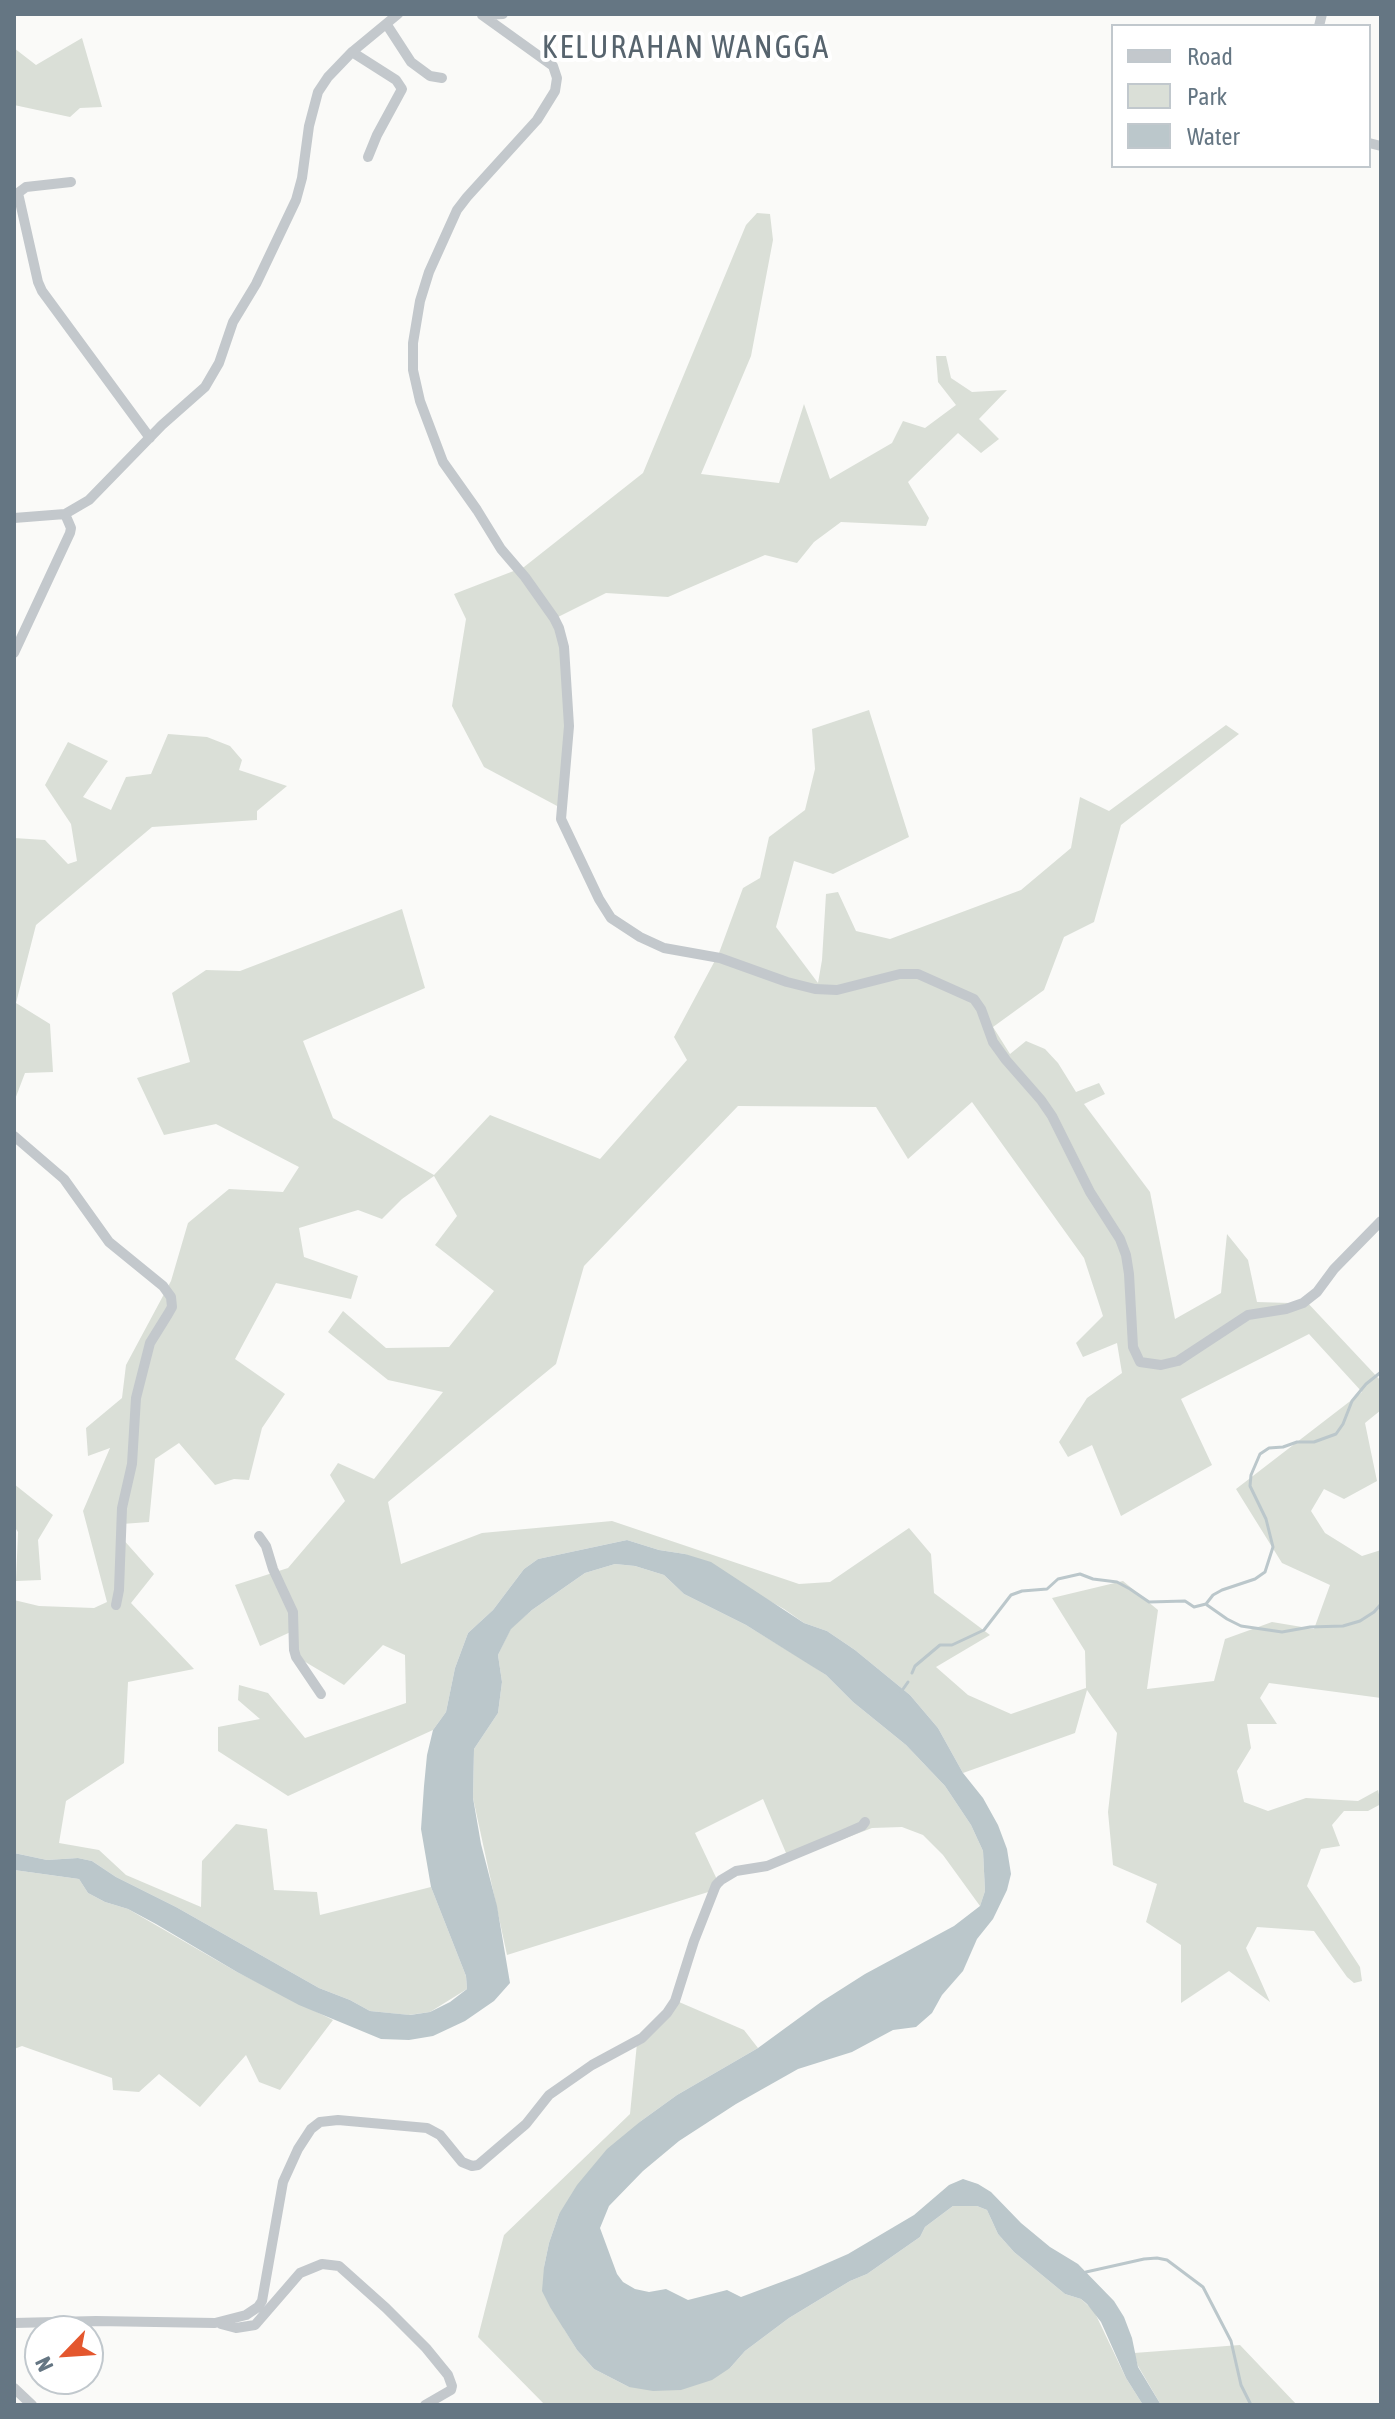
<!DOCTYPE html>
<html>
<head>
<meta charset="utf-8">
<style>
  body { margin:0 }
  #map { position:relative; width:1395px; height:2419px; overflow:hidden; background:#fafaf8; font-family:"Asap Condensed",sans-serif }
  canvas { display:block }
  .frame { position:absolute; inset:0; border:16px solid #657683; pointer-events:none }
  .legend { position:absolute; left:1111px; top:24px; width:260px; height:144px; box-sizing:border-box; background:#fff; border:2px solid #c1c8cd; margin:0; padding:10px 14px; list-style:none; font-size:24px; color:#657683 }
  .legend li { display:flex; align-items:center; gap:16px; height:40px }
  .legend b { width:40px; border:2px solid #c1c8cd }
  .north { position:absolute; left:24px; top:2315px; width:80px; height:80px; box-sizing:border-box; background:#fff; border:2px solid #c1c8cd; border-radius:50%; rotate:245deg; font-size:22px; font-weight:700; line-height:32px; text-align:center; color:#657683 }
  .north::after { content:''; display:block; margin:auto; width:28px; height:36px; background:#e4572e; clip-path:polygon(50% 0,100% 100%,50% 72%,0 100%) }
</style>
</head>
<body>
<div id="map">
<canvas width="1395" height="2419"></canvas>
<div class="frame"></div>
<ul class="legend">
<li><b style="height:10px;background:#c3c8cc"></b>Road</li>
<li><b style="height:22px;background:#dadfd7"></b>Park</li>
<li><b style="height:22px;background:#bbc7cb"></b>Water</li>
</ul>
<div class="north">N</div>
</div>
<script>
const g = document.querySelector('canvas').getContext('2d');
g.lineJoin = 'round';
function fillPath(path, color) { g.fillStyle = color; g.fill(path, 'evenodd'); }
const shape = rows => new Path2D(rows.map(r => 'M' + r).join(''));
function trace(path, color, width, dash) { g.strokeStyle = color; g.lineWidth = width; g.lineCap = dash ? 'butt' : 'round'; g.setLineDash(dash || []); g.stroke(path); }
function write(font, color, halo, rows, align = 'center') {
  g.font = font + ' "Asap Condensed",sans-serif'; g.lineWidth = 8; g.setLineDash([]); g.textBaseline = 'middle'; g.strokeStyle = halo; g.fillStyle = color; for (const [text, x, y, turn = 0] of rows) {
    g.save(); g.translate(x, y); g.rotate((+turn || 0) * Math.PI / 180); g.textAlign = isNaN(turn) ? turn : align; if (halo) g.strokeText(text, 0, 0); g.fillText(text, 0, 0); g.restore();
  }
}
fillPath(shape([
  [82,38,102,107,80,108,70,117,14,105,14,48,36,65],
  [757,213,770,214,773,240,751,356,701,474,779,483,804,404,830,479,892,443,903,421,925,428,956,405,938,382,936,356,946,356,951,378,972,392,1007,390,979,419,999,439,981,453,958,433,908,482,929,518,926,526,841,522,814,542,797,563,765,555,668,597,606,593,556,618,571,730,559,807,484,767,452,706,466,619,454,594,524,567,643,473,746,225],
  [869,710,909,837,833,874,794,861,776,927,818,983,822,960,826,894,838,892,856,931,890,939,1021,890,1071,848,1080,797,1109,811,1226,725,1239,734,1121,825,1094,922,1064,937,1044,990,993,1027,1010,1054,1026,1041,1045,1049,1058,1063,1076,1092,1099,1083,1105,1094,1084,1104,1150,1192,1175,1319,1221,1293,1227,1234,1248,1260,1257,1302,1290,1303,1305,1300,1381,1381,1381,1410,1365,1423,1377,1481,1344,1499,1324,1489,1311,1511,1325,1533,1362,1556,1381,1550,1381,1698,1269,1683,1260,1698,1277,1724,1247,1724,1251,1748,1237,1771,1244,1802,1268,1811,1306,1798,1358,1801,1378,1790,1381,1804,1368,1811,1344,1811,1332,1825,1340,1846,1321,1849,1307,1886,1360,1967,1362,1981,1354,1983,1347,1977,1314,1931,1257,1927,1246,1948,1270,2002,1229,1971,1181,2003,1181,1945,1146,1922,1157,1884,1113,1865,1108,1812,1117,1733,1087,1690,1075,1733,963,1773,938,1728,910,1695,855,1650,827,1631,804,1623,784,1609,685,1554,659,1550,627,1540,538,1559,524,1569,493,1610,468,1633,455,1668,446,1712,433,1730,288,1796,218,1751,218,1727,260,1719,238,1700,239,1685,268,1693,305,1738,406,1703,405,1655,383,1645,344,1685,297,1657,295,1630,260,1646,235,1585,288,1568,345,1501,330,1475,338,1463,374,1479,443,1392,388,1380,328,1332,343,1311,386,1348,449,1347,494,1291,435,1245,457,1216,434,1176,402,1199,382,1219,358,1210,299,1228,304,1257,358,1276,351,1299,276,1283,235,1359,285,1394,262,1428,249,1480,234,1479,215,1485,179,1443,155,1459,149,1522,122,1524,121,1537,154,1574,131,1603,194,1669,128,1682,124,1763,66,1801,59,1843,99,1850,126,1875,201,1907,202,1861,236,1824,267,1829,274,1890,317,1892,320,1915,431,1887,466,1976,467,1989,430,2012,409,2015,370,2011,350,2000,319,1988,176,1907,116,1877,92,1861,78,1858,47,1860,14,1853,14,1600,39,1606,94,1608,107,1602,83,1511,110,1448,88,1456,86,1428,122,1398,126,1365,171,1281,188,1223,229,1189,283,1192,299,1167,216,1124,164,1135,137,1078,190,1062,172,993,206,970,240,971,402,909,425,988,303,1041,333,1118,434,1175,490,1115,600,1159,687,1060,674,1037,719,953,743,888,760,878,769,837,805,810,815,769,812,729],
  [972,1102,1084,1258,1103,1316,1076,1343,1083,1357,1117,1343,1122,1373,1087,1398,1059,1442,1068,1457,1092,1445,1121,1516,1212,1465,1181,1399,1309,1334,1362,1392,1236,1489,1282,1563,1330,1585,1314,1629,1272,1622,1225,1639,1214,1681,1147,1689,1158,1610,1123,1581,1052,1598,1085,1651,1086,1688,1011,1714,968,1695,936,1667,990,1635,934,1593,931,1554,909,1528,830,1582,799,1584,612,1521,482,1533,401,1564,388,1502,556,1364,584,1266,738,1106,876,1107,908,1159],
  [168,734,207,737,230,746,242,760,239,770,287,786,257,811,257,820,152,827,36,925,16,1003,50,1024,53,1072,25,1073,14,1102,14,838,45,840,68,864,77,861,71,824,45,785,68,742,108,761,83,797,111,810,126,777,151,774],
  [14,1484,53,1515,38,1540,41,1580,16,1581,18,1532,14,1526],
  [615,1564,635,1566,664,1575,684,1594,746,1625,808,1663,826,1675,853,1702,906,1745,945,1786,971,1825,983,1851,985,1891,980,1906,943,1855,923,1835,902,1827,872,1828,789,1860,763,1799,695,1833,721,1888,507,1955,473,1798,474,1749,498,1713,502,1682,498,1655,511,1628,532,1610,585,1573],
  [14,1870,79,1879,88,1893,105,1902,128,1909,237,1972,333,2020,280,2090,259,2082,246,2055,200,2107,159,2074,139,2092,113,2090,112,2078,22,2046,14,2049],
  [679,2002,744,2030,758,2048,677,2095,641,2121,559,2214,549,2243,544,2267,564,2329,577,2350,594,2369,629,2387,730,2368,745,2351,789,2318,850,2281,867,2274,920,2237,925,2227,953,2206,977,2206,987,2210,998,2234,1014,2252,1065,2294,1081,2299,1094,2311,1126,2378,1143,2405,545,2405,478,2337,504,2235,630,2114,637,2043],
  [1240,2345,1297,2405,1161,2405,1138,2366,1134,2353]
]), '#dadfd7');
fillPath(shape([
  [627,1540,659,1550,685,1554,711,1562,804,1623,827,1631,855,1650,910,1695,938,1728,963,1773,983,1798,998,1825,1007,1849,1011,1874,1007,1890,993,1919,977,1939,963,1971,942,1995,932,2013,916,2027,893,2030,852,2052,798,2069,736,2104,679,2141,643,2171,609,2206,600,2228,617,2274,623,2282,635,2289,649,2292,666,2289,688,2300,727,2290,741,2297,800,2275,848,2254,914,2215,949,2185,963,2179,978,2184,991,2192,1021,2223,1050,2247,1078,2264,1114,2301,1124,2317,1132,2338,1138,2367,1161,2405,1143,2405,1126,2378,1101,2322,1087,2304,1081,2299,1065,2294,1014,2252,998,2234,987,2210,977,2206,953,2206,925,2227,920,2237,867,2274,850,2281,789,2318,745,2351,730,2368,712,2380,681,2390,653,2391,629,2387,594,2369,577,2350,550,2307,542,2291,544,2267,549,2243,559,2214,577,2185,607,2149,641,2121,677,2095,758,2048,821,2002,865,1974,954,1926,980,1906,985,1891,983,1851,971,1825,945,1786,906,1745,853,1702,826,1675,746,1625,684,1594,664,1575,635,1566,615,1564,585,1573,532,1610,511,1629,498,1655,502,1682,498,1713,474,1749,473,1798,481,1844,497,1906,510,1983,494,2001,465,2021,433,2036,409,2040,381,2039,299,2005,237,1972,156,1924,128,1909,105,1902,88,1893,79,1879,14,1870,14,1853,47,1860,78,1858,92,1861,116,1877,176,1907,319,1988,350,2000,370,2011,410,2015,430,2012,450,2002,467,1989,466,1976,431,1887,421,1829,424,1786,427,1755,433,1730,446,1712,455,1668,468,1633,493,1610,524,1569,538,1559]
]), '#bbc7cb');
trace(shape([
  [1207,1605,1227,1619,1241,1626,1282,1632,1310,1627,1343,1626,1360,1621,1374,1612,1381,1604],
  [912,1673,915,1666,940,1645,952,1645,984,1630,1011,1595,1022,1591,1047,1589,1058,1579,1080,1574,1093,1579,1117,1582,1130,1589,1149,1602,1185,1601,1194,1607,1206,1604,1213,1595,1222,1590,1255,1579,1265,1572,1273,1547,1266,1519,1250,1486,1251,1475,1260,1454,1269,1448,1283,1447,1297,1442,1314,1442,1336,1434,1343,1424,1352,1401,1366,1384,1381,1372],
  [901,1692,908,1682],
  [1086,2272,1144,2259,1157,2258,1167,2260,1203,2287,1231,2341,1241,2385,1251,2405]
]), '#bbc7cb', 3);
trace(shape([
  [482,15,553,66,557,78,555,91,537,120,467,197,457,210,429,272,420,301,413,343,413,370,420,401,443,462,477,510,501,549,525,577,554,618,559,628,564,647,569,726,561,819,599,899,611,918,640,937,664,948,720,958,787,982,815,989,837,990,900,974,918,974,974,999,981,1009,993,1042,1006,1060,1041,1100,1052,1116,1090,1192,1120,1239,1126,1255,1129,1274,1133,1347,1140,1362,1161,1365,1178,1361,1248,1315,1286,1309,1303,1303,1317,1292,1334,1269,1381,1221],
  [482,15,503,14],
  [387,25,411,62,430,76,442,78],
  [1319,26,1322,14],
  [352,52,396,80,402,89,377,135,368,157],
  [1369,143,1381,146],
  [71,182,26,187,18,193,38,282,42,291,150,438],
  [14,518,65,514,89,500,162,425,205,387,219,363,233,322,256,284,296,200,302,178,309,126,318,92,328,77,352,52,398,14],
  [14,653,70,533,71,528,65,514],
  [14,1136,64,1179,109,1242,163,1286,171,1297,172,1307,168,1314,150,1343,136,1398,132,1464,122,1508,119,1590,116,1605],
  [259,1536,266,1546,273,1569,293,1612,294,1650,296,1657,321,1694],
  [14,2323,96,2321,215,2323,246,2315,258,2307,262,2301,283,2182,298,2149,311,2129,320,2122,338,2120,427,2128,440,2135,462,2162,472,2166,478,2165,526,2124,549,2095,592,2065,642,2038,667,2013,675,2001,694,1941,716,1885,721,1880,736,1871,767,1866,839,1836,862,1826,865,1822],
  [221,2324,236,2328,255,2325,300,2273,322,2264,339,2266,386,2308,426,2348,448,2375,452,2386,451,2390,425,2405],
  [14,2388,32,2405]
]), '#c3c8cc', 10);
g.letterSpacing = '2px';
write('32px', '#57646e', '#fff', [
  ["KELURAHAN WANGGA",686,48]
]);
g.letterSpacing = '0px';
</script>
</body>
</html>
